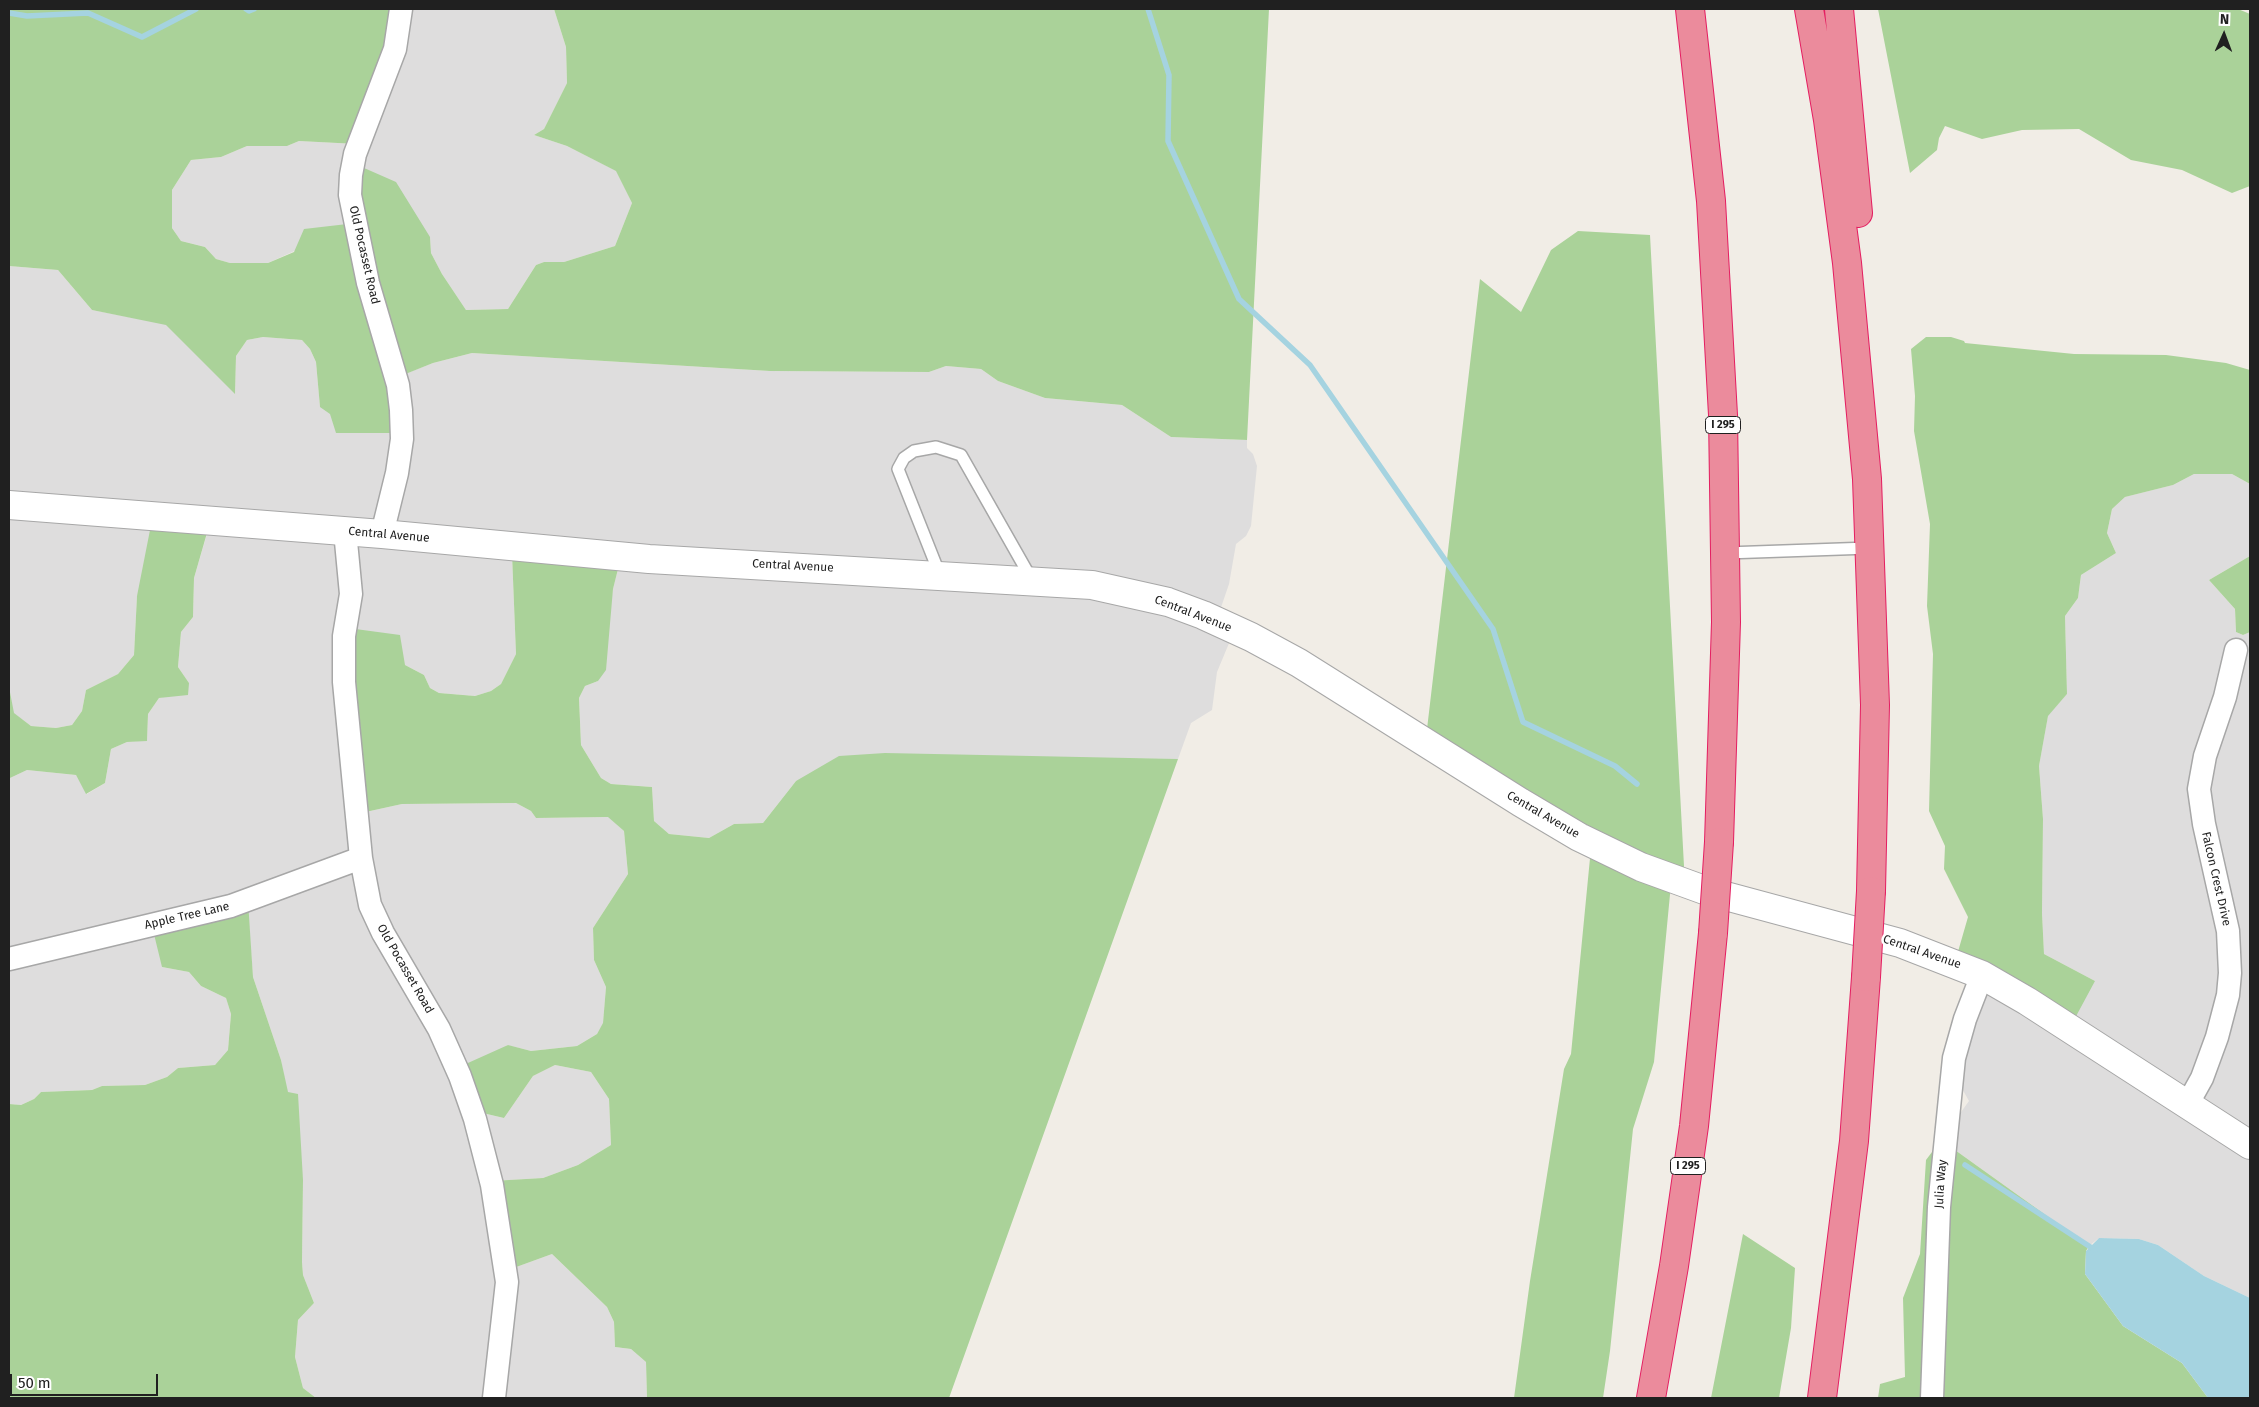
<!DOCTYPE html>
<html>
<head>
<meta charset="utf-8">
<style>
  body { margin:0 }
  #map { position:relative; width:2259px; height:1407px; overflow:hidden; background:#f1ede6; font-family:"Fira Sans",sans-serif }
  canvas { display:block }
  .frame { position:absolute; inset:0; border:10px solid #202020; pointer-events:none }
  .north { position:absolute; left:2199px; top:10px; width:50px; height:50px; -webkit-text-stroke:4px #fff; paint-order:stroke; rotate:2deg; font-size:14px; font-weight:700; line-height:20px; text-align:center; color:#202020 }
  .north::after { content:''; display:block; margin:auto; width:18px; height:22px; background:#202020; clip-path:polygon(50% 0,100% 100%,50% 72%,0 100%) }
  .scale { position:absolute; left:10px; top:1374px; width:148px; height:22px; box-sizing:border-box; border:2px solid #202020; border-top:0; padding-left:6px; font-size:15px; line-height:18px; white-space:nowrap; color:#202020; -webkit-text-stroke:4px #fff; paint-order:stroke }
</style>
</head>
<body>
<div id="map">
<canvas width="2259" height="1407"></canvas>
<div class="frame"></div>
<div class="north">N</div>
<div class="scale">50 m</div>
</div>
<script>
const g = document.querySelector('canvas').getContext('2d');
g.lineJoin = 'round';
function fillPath(path, color) { g.fillStyle = color; g.fill(path, 'evenodd'); }
const shape = rows => new Path2D(rows.map(r => 'M' + r).join(''));
function trace(path, color, width, dash) { g.strokeStyle = color; g.lineWidth = width; g.lineCap = dash ? 'butt' : 'round'; g.setLineDash(dash || []); g.stroke(path); }
function write(font, color, halo, rows, align = 'center') {
  g.font = font + ' "Fira Sans",sans-serif'; g.lineWidth = 5; g.setLineDash([]); g.textBaseline = 'middle'; g.strokeStyle = halo; g.fillStyle = color; for (const [text, x, y, turn = 0] of rows) {
    g.save(); g.translate(x, y); g.rotate((+turn || 0) * Math.PI / 180); g.textAlign = isNaN(turn) ? turn : align; if (halo) g.strokeText(text, 0, 0); g.fillText(text, 0, 0); g.restore();
  }
}
fillPath(shape([
  [401,9,554,9,566,47,567,83,544,129,534,135,567,146,617,171,632,203,615,246,564,262,544,262,536,265,508,309,466,310,442,274,431,253,430,237,356,223,268,263,230,263,216,259,205,247,181,241,172,228,172,190,191,160,221,157,247,146,287,146,299,141,357,144],
  [9,266,58,270,92,310,166,324,235,393,236,356,247,340,263,337,302,340,310,349,316,362,320,407,433,363,472,353,770,371,929,372,946,366,981,369,998,381,1045,398,1122,405,1171,437,1247,440,1247,448,1253,454,1257,466,1251,526,1246,536,1236,544,1229,584,1216,622,1232,636,1217,672,1212,710,1191,723,1178,759,1051,758,796,781,763,823,734,824,709,838,669,834,654,821,652,787,611,784,601,778,581,745,579,698,585,686,598,681,613,589,620,561,512,554,516,654,501,684,491,691,475,696,439,693,430,688,424,675,405,665,361,813,402,804,516,803,531,811,536,818,609,817,624,831,628,874,593,928,594,960,606,987,603,1024,597,1034,577,1046,531,1051,507,1045,474,1111,504,1118,533,1076,555,1065,591,1072,609,1099,611,1145,578,1165,543,1178,493,1181,508,1270,552,1254,607,1307,614,1322,615,1347,631,1349,646,1362,647,1398,316,1398,303,1388,295,1357,298,1320,314,1303,303,1275,302,1262,303,1180,281,1060,253,977,247,901,162,967,189,972,201,986,226,998,231,1014,228,1050,215,1065,178,1068,167,1077,145,1085,102,1086,92,1090,41,1092,34,1099,21,1105,9,1104,10,778,27,770,76,775,87,794,105,783,111,749,127,742,147,740,148,714,159,698,168,696,189,683,178,667,181,632,193,617,194,578,209,527,137,596,134,655,118,674,86,690,82,711,72,725,56,728,31,726,13,713,9,687],
  [2194,474,2232,474,2250,484,2250,556,2209,580,2235,609,2236,632,2243,635,2250,632,2250,1298,2204,1276,2158,1245,2139,1239,2099,1238,2089,1246,1941,1140,1969,1101,1960,1085,1959,1049,1990,988,2095,981,2044,954,2042,913,2043,819,2039,766,2048,715,2067,694,2065,616,2078,598,2081,575,2116,553,2107,533,2112,509,2125,497,2173,485]
]), '#dedddd');
fillPath(shape([
  [9,9,401,9,357,144,299,141,287,146,247,146,221,157,191,160,172,190,172,228,181,241,205,247,216,259,230,263,268,263,294,252,304,229,356,223,355,164,396,182,430,237,431,253,442,274,466,310,508,309,536,265,544,262,564,262,615,246,632,203,616,171,567,146,534,135,544,129,567,83,566,47,554,9,1269,9,1247,440,1171,437,1122,405,1045,398,998,381,981,369,946,366,929,372,770,371,472,353,433,363,398,377,401,433,336,433,330,414,320,407,316,362,310,349,302,340,263,337,247,340,236,356,235,394,166,325,92,310,58,270,9,266],
  [1878,9,2238,9,2250,14,2250,186,2232,193,2182,170,2131,160,2079,129,2022,130,1982,139,1945,126,1939,138,1937,150,1910,173],
  [1578,231,1650,235,1684,866,1682,881,1671,884,1654,1062,1633,1129,1610,1351,1603,1398,1514,1398,1530,1281,1564,1069,1571,1054,1591,848,1425,746,1480,279,1521,312,1551,250],
  [1926,337,1951,337,1964,341,1965,343,2074,354,2166,355,2226,363,2250,370,2250,484,2232,474,2194,474,2173,485,2125,497,2112,509,2107,533,2116,553,2081,575,2078,598,2065,616,2067,694,2048,716,2039,766,2043,819,2042,913,2044,954,2095,981,2067,1033,1955,962,1968,917,1944,869,1945,846,1929,811,1933,654,1927,606,1930,524,1914,431,1915,396,1911,349],
  [151,525,209,526,194,578,193,617,181,632,178,667,189,683,188,695,159,698,148,714,147,741,127,742,111,749,105,783,86,794,76,775,27,770,10,778,9,781,9,687,14,713,31,726,56,728,72,725,82,711,86,690,118,674,134,655,137,596],
  [512,554,620,561,613,589,606,670,598,681,585,686,579,698,581,745,601,778,611,784,652,787,654,821,669,834,709,838,734,824,763,823,796,781,839,756,885,753,1178,759,949,1398,647,1398,646,1362,631,1349,615,1347,614,1322,607,1307,552,1254,508,1270,492,1181,543,1178,578,1165,611,1145,609,1099,591,1072,555,1065,533,1076,504,1118,474,1111,459,1067,508,1045,531,1051,577,1046,597,1034,603,1023,606,987,594,960,593,928,628,874,624,831,608,817,536,818,531,811,516,803,402,804,361,813,348,628,400,635,405,665,424,675,430,688,439,693,475,696,491,691,501,684,516,654],
  [2250,556,2250,632,2243,635,2236,632,2235,609,2209,580],
  [248,901,253,977,281,1060,288,1092,298,1094,303,1180,302,1262,303,1275,314,1303,298,1320,295,1357,303,1388,316,1398,320,1398,9,1398,9,1104,21,1105,34,1099,41,1092,92,1090,102,1086,145,1085,167,1077,178,1068,215,1065,228,1050,231,1014,226,998,201,986,189,972,162,967,152,926],
  [1941,1140,2089,1246,2086,1251,2085,1274,2123,1326,2182,1363,2208,1398,1878,1398,1880,1384,1905,1377,1903,1298,1920,1254,1926,1160],
  [1743,1234,1795,1268,1791,1328,1779,1398,1711,1398]
]), '#aad299');
fillPath(shape([
  [2099,1238,2139,1239,2158,1245,2204,1276,2250,1298,2250,1398,2208,1398,2182,1363,2123,1326,2085,1274,2086,1251]
]), '#a5d3e0');
trace(shape([
  [246,9,249,11,254,9],
  [1148,9,1169,75,1168,141,1239,299,1310,365,1493,629,1523,722,1615,766,1637,784],
  [9,13,27,16,88,13,142,37,196,9],
  [1965,1165,2095,1250]
]), '#a5d3e0', 5.5);
const service = shape([
  [1726,553,1869,548],
  [940,575,898,469,904,458,914,451,936,447,961,455,1032,580]
]);
const minor = shape([
  [345,531,351,594,344,636,344,682,361,858,370,905,383,933,439,1029,460,1076,475,1119,492,1185,507,1282,494,1398],
  [382,534,397,473,402,439,401,410,398,385,368,283,350,195,351,175,355,154,395,49,401,9],
  [9,959,231,906,361,858],
  [2187,1105,2202,1078,2217,1037,2228,995,2230,973,2228,931,2204,824,2199,789,2205,756,2225,697,2236,650],
  [1932,1398,1939,1207,1954,1058,1965,1019,1982,975]
]);
const tertiary = shape([
  [9,505,382,534,649,559,1092,585,1168,602,1203,615,1251,637,1299,663,1520,802,1579,837,1641,867,1707,891,1900,943,1982,975,2027,1001,2250,1145]
]);
const motorway = shape([
  [1690,9,1711,201,1723,415,1726,622,1719,842],
  [1809,9,1828,120,1847,263,1867,479,1875,705,1871,891],
  [1839,9,1858,213],
  [1651,1398,1674,1266,1694,1126,1713,933],
  [1822,1398,1854,1141,1866,977]
]);
trace(service, '#a7a7a7', 14);
trace(minor, '#a7a7a7', 25);
trace(tertiary, '#a7a7a7', 30);
trace(motorway, '#e41e61', 30);
trace(service, '#fff', 11);
trace(minor, '#fff', 22);
trace(tertiary, '#fff', 28);
trace(motorway, '#eb8b9c', 28);
const motorwayBridge = shape([
  [1713,933,1719,842],
  [1866,977,1871,891]
]);
trace(motorwayBridge, '#e41e61', 30, []);
trace(motorwayBridge, '#eb8b9c', 28);
for (const [x, y, w] of [
  [1723,425,35],
  [1688,1166,35]
]) { const box = new Path2D(); box.roundRect(x - w / 2, y - 8.5, w, 17, 4); g.fillStyle = '#fff'; g.fill(box); trace(box, '#202020', 1); }
write('bold 11px', '#202020', null, [
  ["I 295",1723,425],
  ["I 295",1688,1166]
]);
write('12px', '#202020', '#fff', [
  ["Old Pocasset Road",364,255,77],
  ["Central Avenue",389,535,5],
  ["Central Avenue",793,566,3],
  ["Central Avenue",1193,614,21],
  ["Central Avenue",1543,815,30],
  ["Falcon Crest Drive",2216,879,77],
  ["Apple Tree Lane",187,916,-13],
  ["Central Avenue",1922,952,19],
  ["Old Pocasset Road",405,969,60],
  ["Julia Way",1941,1184,-86]
]);
</script>
</body>
</html>
